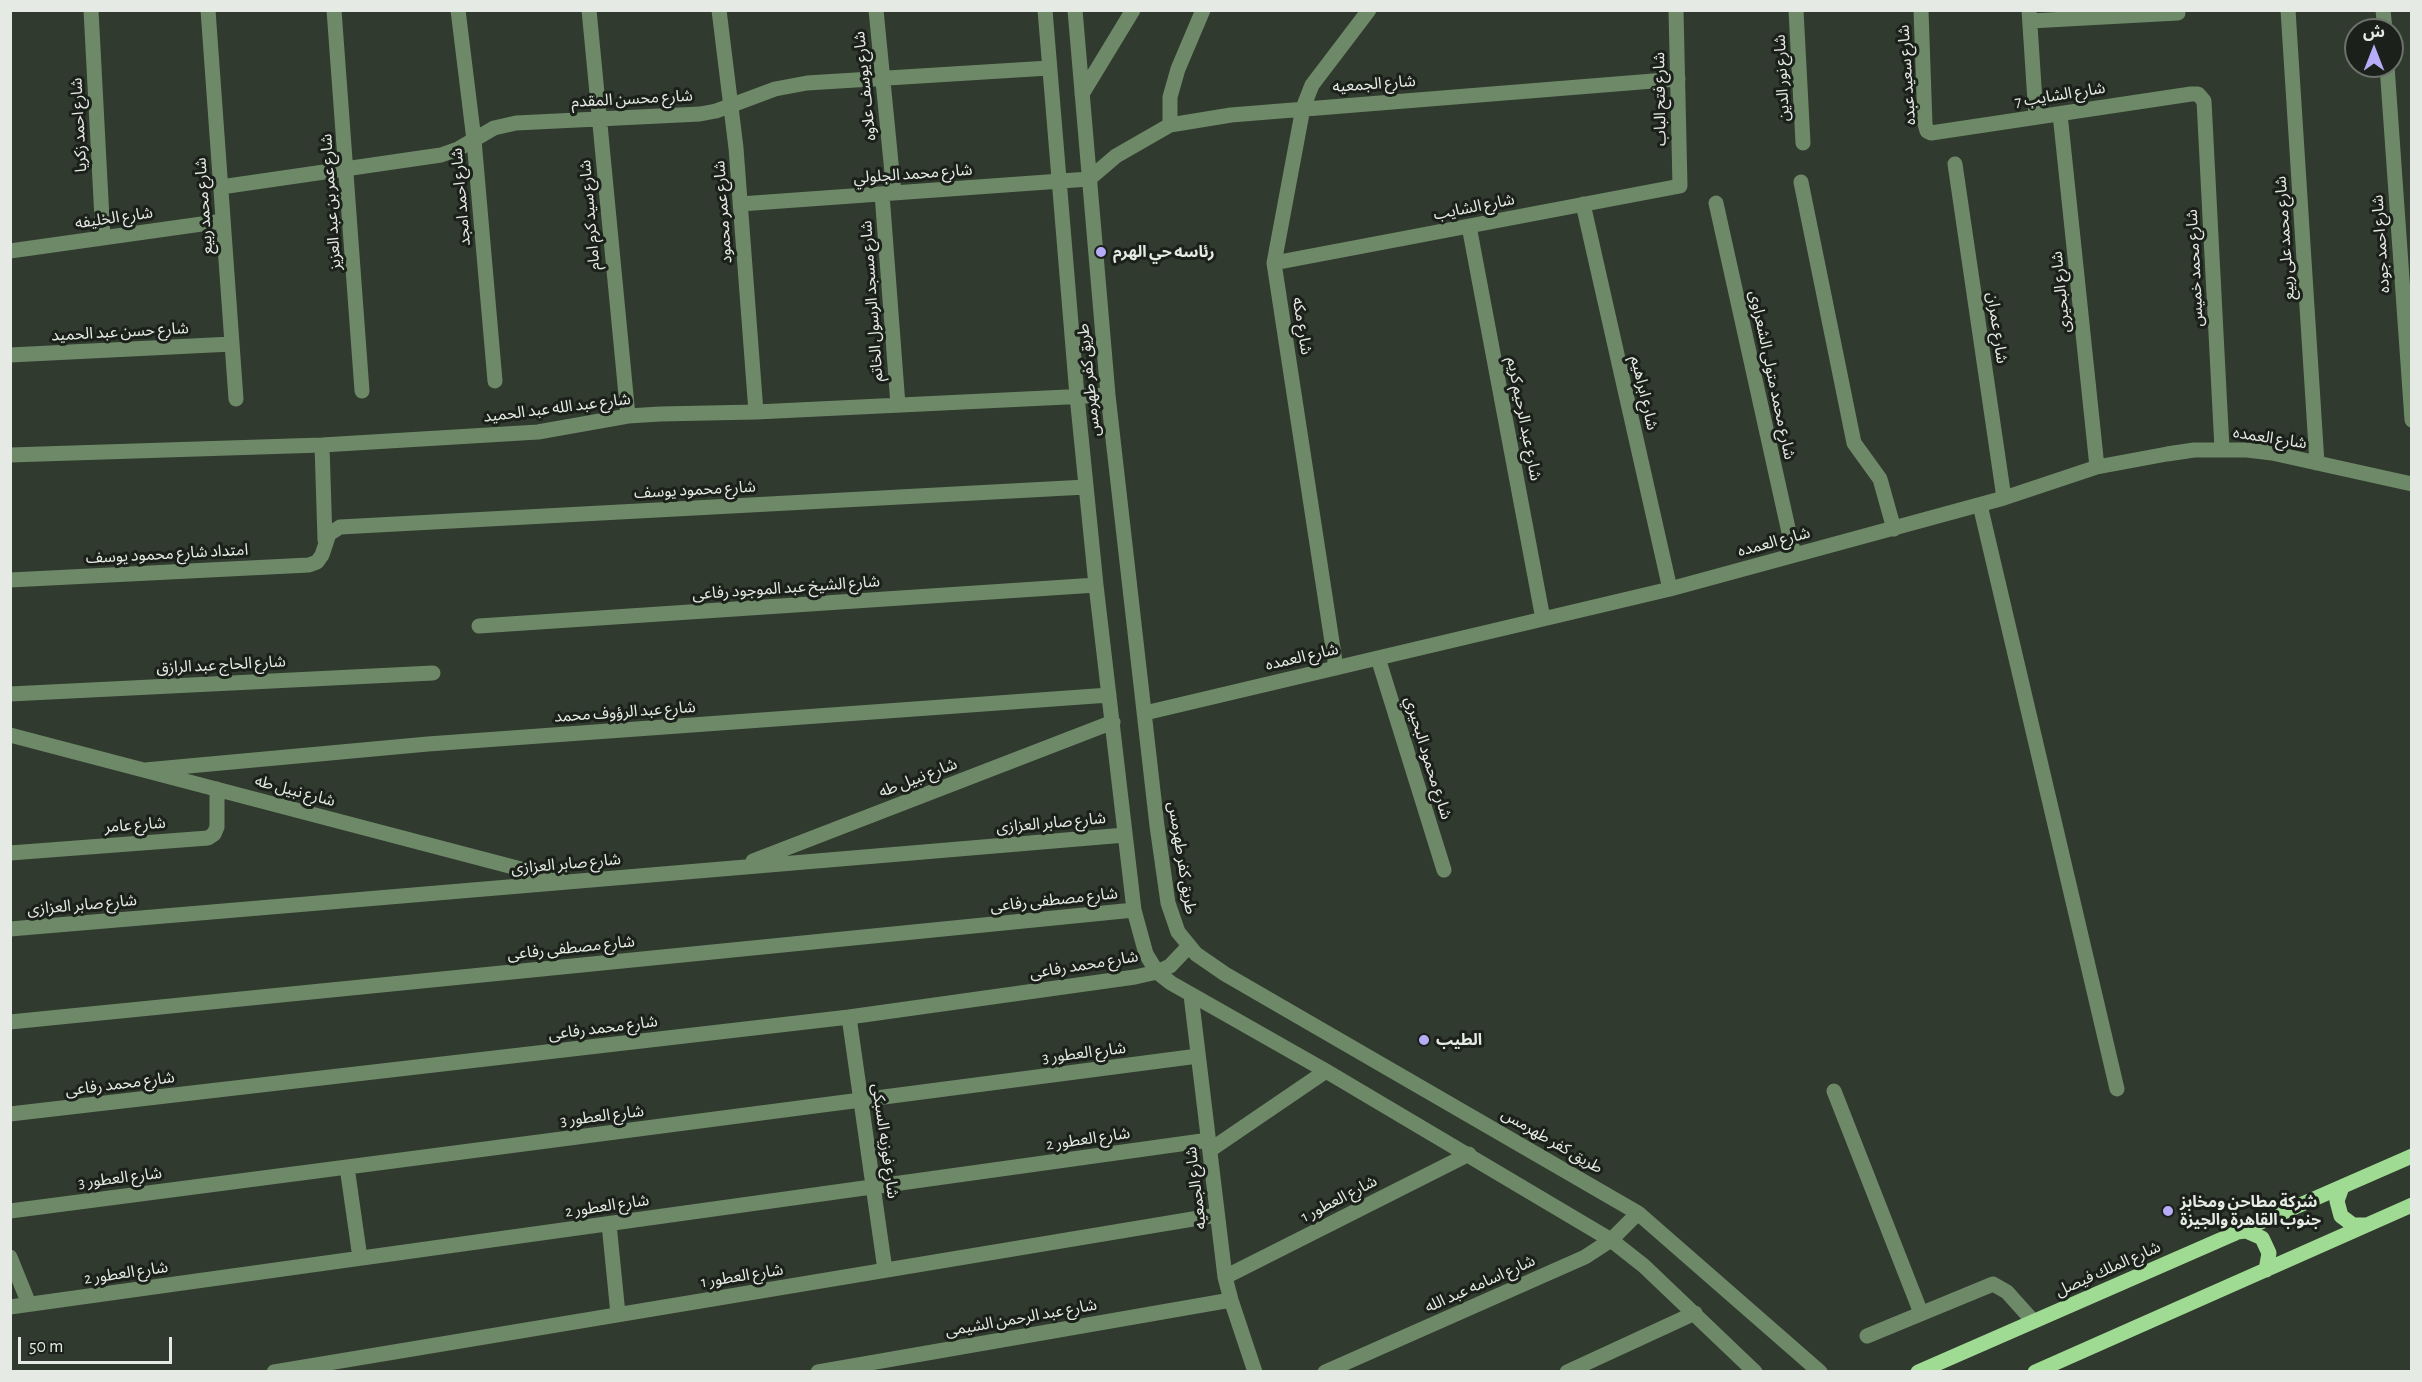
<!DOCTYPE html>
<html>
<head>
<meta charset="utf-8">
<style>
  body { margin:0 }
  #map { position:relative; width:2422px; height:1382px; overflow:hidden; background:#303a2e; font-family:"Alegreya Sans","Noto Sans Arabic",sans-serif }
  canvas { display:block }
  .frame { position:absolute; inset:0; border:12px solid #e5ebe4; pointer-events:none }
  .north { position:absolute; left:2344px; top:18px; width:60px; height:60px; box-sizing:border-box; background:#1b201a; border:2px solid #6c716b; border-radius:50%; rotate:0deg; font-size:16px; font-weight:700; line-height:24px; text-align:center; color:#e5ebe4 }
  .north::after { content:''; display:block; margin:auto; width:21px; height:27px; background:#b6acf8; clip-path:polygon(50% 0,100% 100%,50% 72%,0 100%) }
  .scale { position:absolute; left:18px; top:1337px; width:154px; height:27px; box-sizing:border-box; border:3px solid #e5ebe4; border-top:0; padding-left:8px; font-size:18px; line-height:21px; white-space:nowrap; color:#e5ebe4; -webkit-text-stroke:4px #1b201a; paint-order:stroke }
</style>
</head>
<body>
<div id="map">
<canvas width="2422" height="1382"></canvas>
<div class="frame"></div>
<div class="north">ش</div>
<div class="scale">50 m</div>
</div>
<script>
const g = document.querySelector('canvas').getContext('2d');
g.lineJoin = 'round';
const shape = rows => new Path2D(rows.map(r => 'M' + r).join(''));
function trace(path, color, width, dash) { g.strokeStyle = color; g.lineWidth = width; g.lineCap = dash ? 'butt' : 'round'; g.setLineDash(dash || []); g.stroke(path); }
function write(font, color, halo, rows, align = 'center') {
  g.font = font + ' "Alegreya Sans","Noto Sans Arabic",sans-serif'; g.lineWidth = 6; g.setLineDash([]); g.textBaseline = 'middle'; g.strokeStyle = halo; g.fillStyle = color; for (const [text, x, y, turn = 0] of rows) {
    g.save(); g.translate(x, y); g.rotate((+turn || 0) * Math.PI / 180); g.textAlign = isNaN(turn) ? turn : align; if (halo) g.strokeText(text, 0, 0); g.fillText(text, 0, 0); g.restore();
  }
}
trace(shape([
  [91,10,103,238],
  [208,10,236,399],
  [334,10,362,391],
  [458,10,474,140,495,381],
  [589,10,628,416],
  [719,10,736,148,756,412],
  [876,10,894,193],
  [1045,10,1077,396,1096,585,1134,910,1146,954,1157,972,1171,983,1326,1071,1611,1240,1644,1266,1755,1372],
  [1075,10,1108,395,1157,826,1168,903,1178,932,1196,954,1225,974,1638,1213,1820,1372],
  [1796,10,1803,143],
  [1921,10,1925,124,1927,131,1931,133,2191,94,2198,94,2204,101,2222,449],
  [2029,10,2036,117],
  [2288,10,2317,463],
  [2383,10,2385,30],
  [2030,21,2178,13],
  [2387,66,2412,420],
  [1082,94,1133,10],
  [2060,114,2097,467],
  [1170,125,1170,97,1178,69,1203,10],
  [1955,164,2004,498],
  [1801,182,1854,443,1880,479,1894,529],
  [221,187,441,155,458,149,494,128,516,123,700,114,716,111,775,89,807,83,1049,68],
  [882,194,898,405],
  [1716,203,1794,555],
  [740,204,1089,179,1116,156,1170,125,1231,115,1678,79],
  [1583,204,1670,589],
  [1469,226,1543,619],
  [10,251,223,221],
  [1274,263,1680,186,1676,10],
  [10,355,232,344],
  [322,445,325,540],
  [10,455,322,445,538,432,628,416,660,414,756,412,1108,395],
  [1980,505,2117,1089],
  [10,580,309,565,317,562,322,555,329,534,340,527,1086,487],
  [479,626,1096,585],
  [1378,658,1444,870],
  [1336,668,1274,263,1303,108,1312,85,1369,10],
  [10,694,433,673],
  [1145,713,1670,589,2004,498,2097,467,2167,454,2194,450,2247,450,2272,453,2412,484],
  [10,735,559,879],
  [145,770,428,744,1109,695],
  [10,853,208,838,214,834,217,827,217,789],
  [753,861,1113,722],
  [10,929,1125,835],
  [1191,995,1225,1277,1231,1300,1255,1372],
  [849,1017,885,1270],
  [10,1022,1134,910],
  [1834,1091,1921,1313],
  [10,1114,849,1017,1135,977,1157,972,1170,966,1189,946],
  [1210,1150,1326,1071],
  [347,1167,360,1258],
  [10,1211,1198,1056],
  [609,1224,618,1314],
  [10,1257,29,1304],
  [1225,1277,1469,1154],
  [10,1307,1209,1140],
  [1867,1336,1993,1284,2007,1292,2033,1321],
  [274,1372,1217,1215],
  [818,1372,1231,1300],
  [1325,1372,1585,1257,1611,1240,1638,1213],
  [1567,1372,1695,1313]
]), '#6d8967', 15);
trace(shape([
  [2342,1187,2337,1201,2341,1216,2353,1225,2366,1225],
  [2237,1232,2246,1231,2262,1238,2269,1253,2266,1270],
  [1918,1372,2412,1156],
  [2035,1372,2412,1205]
]), '#a0db93', 15);
for (const [x, y, r, color] of [
  [1101,252,6,"#b6acf8"],
  [1424,1040,6,"#b6acf8"],
  [2168,1211,6,"#b6acf8"]
]) { const dot = new Path2D(); dot.arc(x, y, r, 0, 2 * Math.PI); g.fillStyle = color; g.fill(dot); trace(dot, '#1b201a', 2); }
write('16px', '#e5ebe4', '#1b201a', [
  ["شارع سعيد عبده",1907,75,-94],
  ["شارع نور الدين",1782,78,-93],
  ["شارع الجمعيه",1374,84,-4],
  ["شارع يوسف علاوه",865,86,-96],
  ["شارع الشايب 7",2060,95,-9],
  ["شارع محسن المقدم",632,99,-3],
  ["شارع فتح الباب",1660,99,-91],
  ["شارع احمد زكريا",79,125,-93],
  ["شارع محمد الجلولي",913,174,-4],
  ["شارع احمد امجد",461,197,-95],
  ["شارع عمر بن عبد العزيز",331,202,-94],
  ["شارع محمد ربيع",204,206,-94],
  ["شارع الشايب",1474,207,-11],
  ["شارع عمر محمود",723,212,-94],
  ["شارع سيد كرم امام",590,215,-95],
  ["شارع الخليفه",114,218,-8],
  ["شارع محمد على ربيع",2285,238,-94],
  ["شارع احمد جوده",2381,244,-94],
  ["شارع محمد خميس",2195,268,-93],
  ["شارع البحيرى",2061,292,-96],
  ["شارع مسجد الرسول الخاتم",872,301,-94],
  ["شارع مكه",1302,326,81],
  ["شارع عمران",1997,328,82],
  ["شارع حسن عبد الحميد",120,332,-3],
  ["شارع محمد متولى الشعراوى",1772,375,78],
  ["طريق كفر طهرمس",1089,380,-96],
  ["شارع ابراهيم",1644,393,77],
  ["شارع عبد الله عبد الحميد",557,408,-7],
  ["شارع عبد الرحيم كريم",1524,419,79],
  ["شارع العمده",2270,438,9],
  ["شارع محمود يوسف",695,490,-3],
  ["شارع العمده",1774,542,-15],
  ["امتداد شارع محمود يوسف",167,554,-3],
  ["شارع الشيخ عبد الموجود رفاعى",786,588,-4],
  ["شارع العمده",1302,657,-13],
  ["شارع الحاج عبد الرازق",221,665,-3],
  ["شارع عبد الرؤوف محمد",625,712,-4],
  ["شارع محمود البحيري",1428,758,73],
  ["شارع نبيل طه",918,778,-21],
  ["شارع نبيل طه",295,791,15],
  ["شارع صابر العزازى",1051,823,-5],
  ["شارع عامر",135,825,-4],
  ["طريق كفر طهرمس",1182,858,81],
  ["شارع صابر العزازى",566,864,-5],
  ["شارع مصطفى رفاعى",1054,900,-6],
  ["شارع صابر العزازى",82,905,-5],
  ["شارع مصطفى رفاعى",571,948,-6],
  ["شارع محمد رفاعى",1084,965,-9],
  ["شارع محمد رفاعى",603,1028,-7],
  ["شارع العطور 3",1084,1053,-7],
  ["شارع محمد رفاعى",120,1084,-7],
  ["شارع العطور 3",602,1116,-7],
  ["شارع العطور 2",1088,1139,-8],
  ["شارع فوزيه السبكى",885,1141,82],
  ["طريق كفر طهرمس",1552,1141,30],
  ["شارع العطور 3",120,1178,-7],
  ["شارع الجمعيه",1196,1188,-97],
  ["شارع العطور 1",1339,1199,-27],
  ["شارع العطور 2",607,1206,-8],
  ["شارع الملك فيصل",2108,1269,-24],
  ["شارع العطور 2",126,1273,-8],
  ["شارع العطور 1",742,1276,-9],
  ["شارع اسامه عبد الله",1480,1284,-24],
  ["شارع عبد الرحمن الشيمى",1021,1318,-10]
]);
write('bold 16px', '#e5ebe4', '#1b201a', [
  ["رئاسه حي الهرم",1113,252],
  ["الطيب",1436,1040],
  ["شركة مطاحن ومخابز",2180,1202],
  ["جنوب القاهرة والجيزة",2180,1220]
], 'left');
</script>
</body>
</html>
